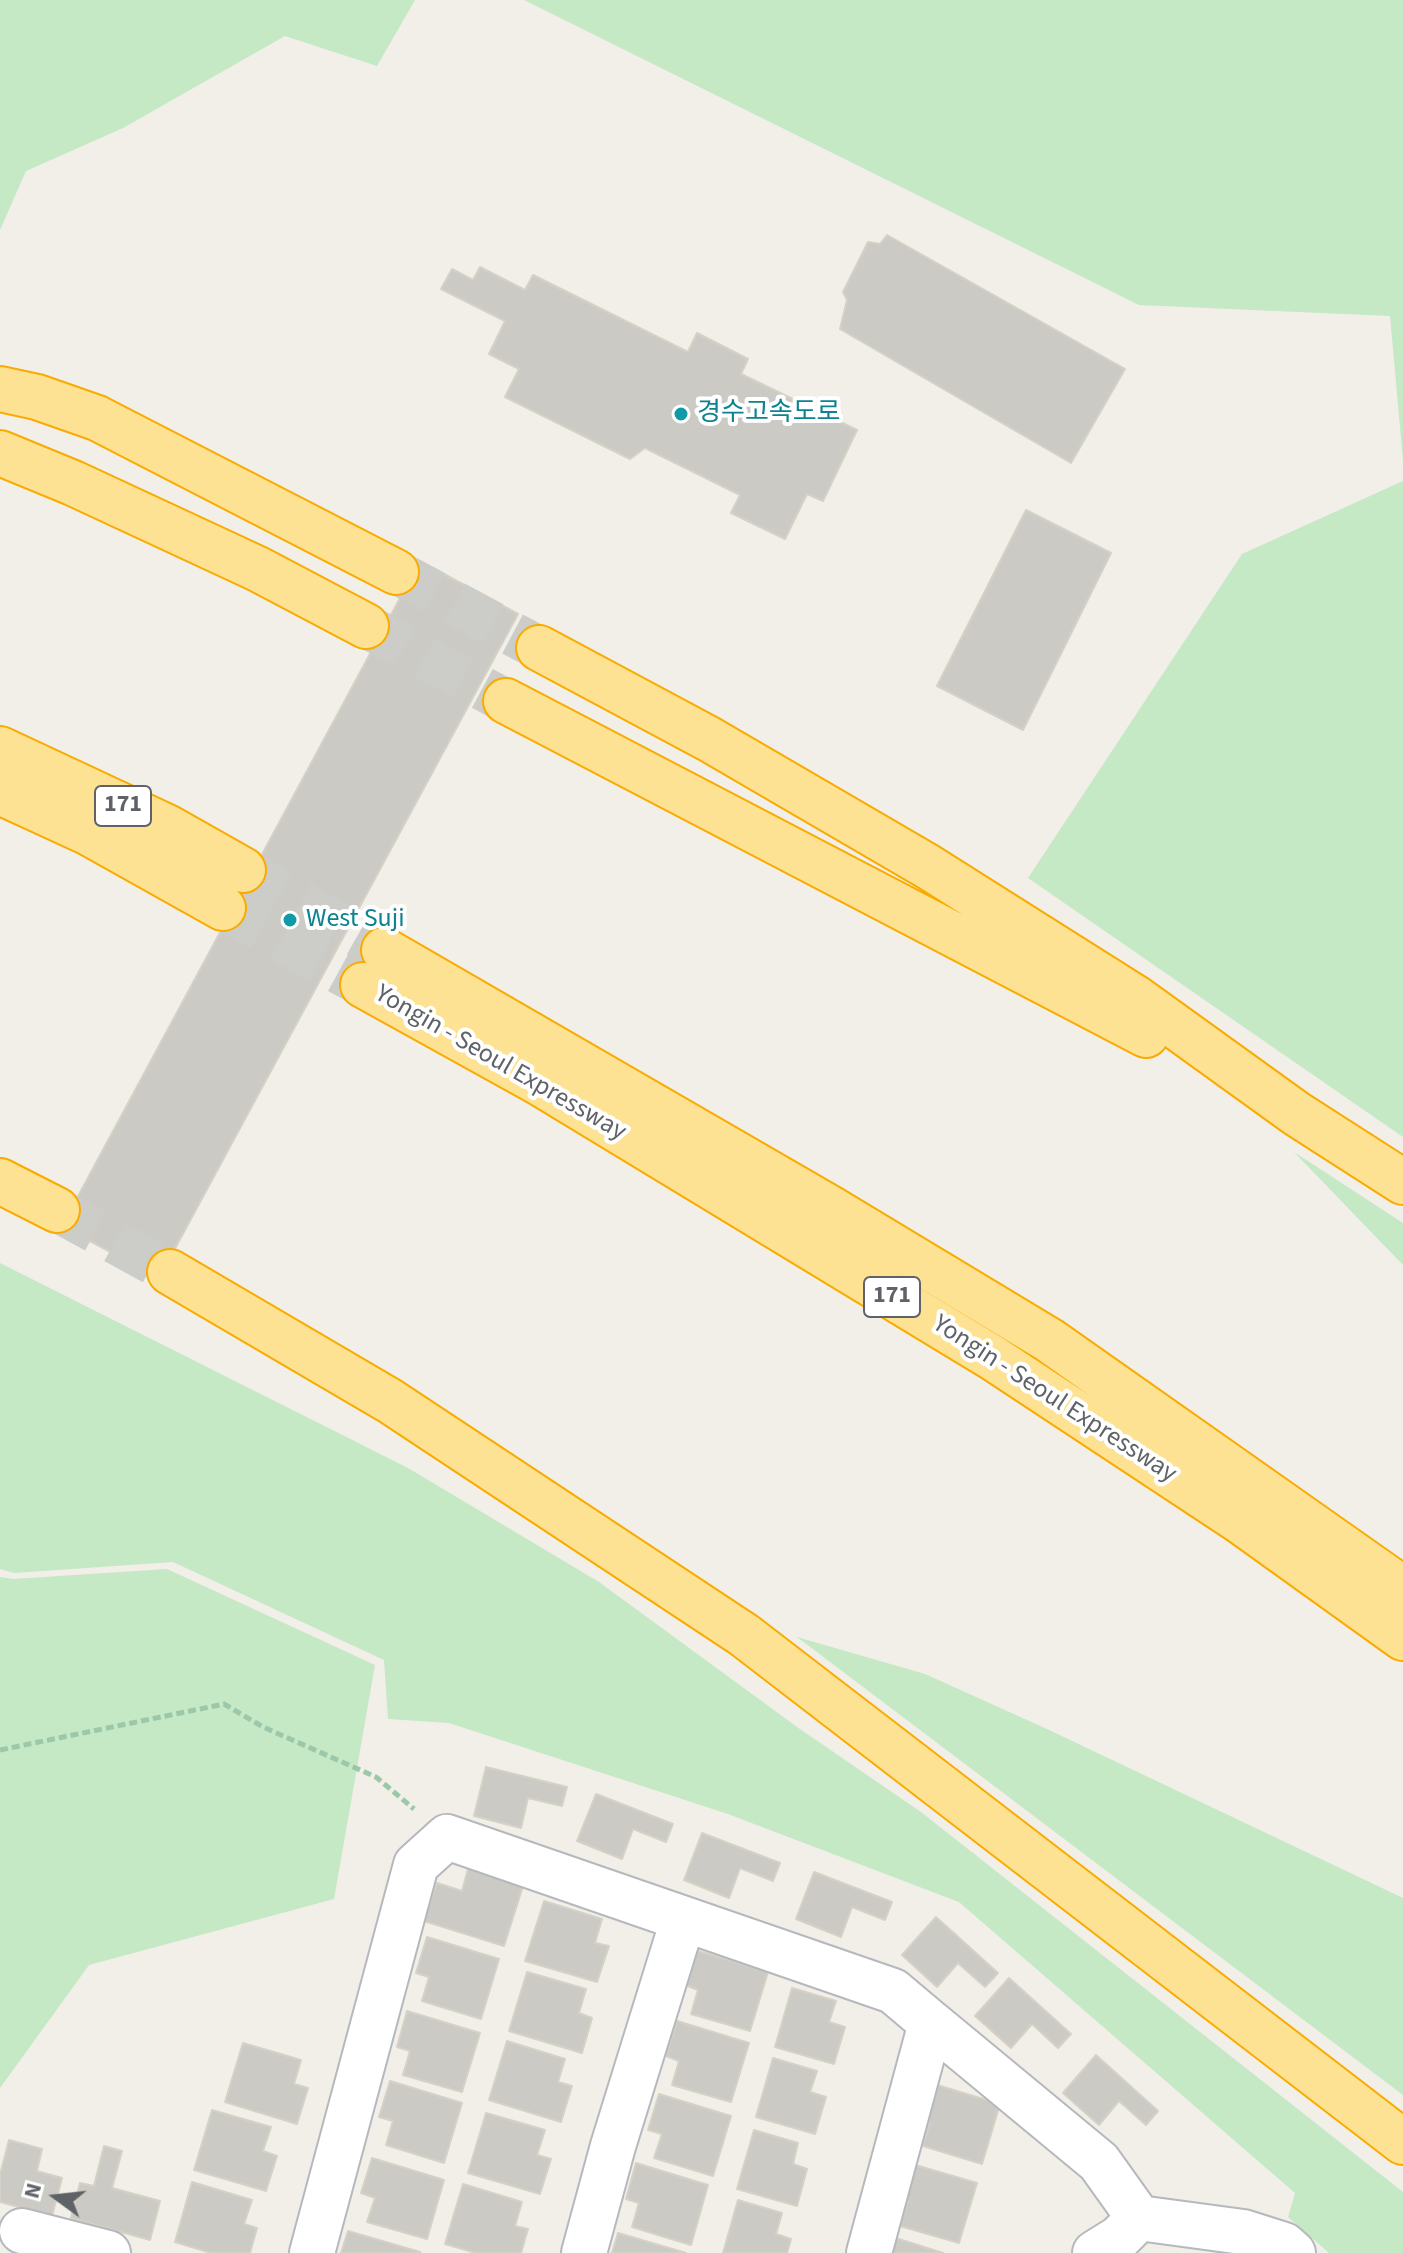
<!DOCTYPE html>
<html>
<head>
<meta charset="utf-8">
<style>
  body { margin:0 }
  #map { position:relative; width:1403px; height:2253px; overflow:hidden; background:#f1efe8; font-family:"Source Sans 3",sans-serif }
  canvas { display:block }
  .north { position:absolute; left:16px; top:2157px; width:80px; height:80px; -webkit-text-stroke:6px #fff; paint-order:stroke; rotate:285deg; font-size:22px; font-weight:700; line-height:32px; text-align:center; color:#5f6368 }
  .north::after { content:''; display:block; margin:auto; width:28px; height:36px; background:#5f6368; clip-path:polygon(50% 0,100% 100%,50% 72%,0 100%) }
</style>
</head>
<body>
<div id="map">
<canvas width="1403" height="2253"></canvas>
<div class="north">N</div>
</div>
<script>
const g = document.querySelector('canvas').getContext('2d');
g.lineJoin = 'round';
function fillPath(path, color) { g.fillStyle = color; g.fill(path, 'evenodd'); }
const shape = rows => new Path2D(rows.map(r => 'M' + r).join(''));
function trace(path, color, width, dash) { g.strokeStyle = color; g.lineWidth = width; g.lineCap = dash ? 'butt' : 'round'; g.setLineDash(dash || []); g.stroke(path); }
function write(font, color, halo, rows, align = 'center') {
  g.font = font + ' "Source Sans 3","Noto Sans KR",sans-serif'; g.lineWidth = 8; g.setLineDash([]); g.textBaseline = 'middle'; g.strokeStyle = halo; g.fillStyle = color; for (const [text, x, y, turn = 0] of rows) {
    g.save(); g.translate(x, y); g.rotate((+turn || 0) * Math.PI / 180); g.textAlign = isNaN(turn) ? turn : align; if (halo) g.strokeText(text, 0, 0); g.fillText(text, 0, 0); g.restore();
  }
}
fillPath(shape([
  [0,0,415,0,377,66,285,36,123,128,26,171,0,230],
  [524,0,1403,0,1403,461,1390,316,1139,305],
  [1403,481,1403,1137,1028,878,1242,554],
  [1294,1152,1403,1223,1403,1265],
  [0,1263,408,1468,599,1582,797,1727,921,1812,1403,2192,1403,2253,1329,2253,1288,2217,1295,2193,959,1902,728,1814,449,1723,388,1719,384,1660,173,1562,14,1573,0,1569],
  [167,1569,375,1665,334,1899,89,1965,0,2088,0,1577,13,1579],
  [797,1637,925,1674,1047,1729,1403,1898,1403,2095]
]), '#c5e8c5');
const building = shape([
  [887,235,1125,369,1071,463,840,329,847,300,843,292,868,242,880,244,887,235],
  [480,267,525,290,533,275,688,352,697,333,748,359,741,374,857,430,823,501,807,494,785,539,731,513,740,495,645,448,630,459,505,397,519,369,489,354,505,321,441,289,452,269,473,280,480,267],
  [1026,510,1111,553,1023,730,937,686,1026,510],
  [420,561,518,614,159,1278,62,1226,420,561],
  [486,1767,567,1787,562,1806,528,1798,521,1828,474,1816,486,1767],
  [596,1794,673,1824,666,1842,633,1829,622,1859,577,1841,596,1794],
  [702,1833,780,1863,773,1881,740,1868,729,1898,684,1880,702,1833],
  [468,1869,523,1886,504,1946,424,1921,437,1883,462,1891,468,1869],
  [814,1872,892,1902,885,1920,852,1907,841,1937,796,1919,814,1872],
  [544,1901,602,1919,595,1943,609,1946,597,1982,525,1961,544,1901],
  [936,1917,998,1973,985,1987,958,1963,937,1987,902,1955,936,1917],
  [427,1937,499,1959,481,2019,422,2001,429,1977,416,1973,427,1937],
  [695,1950,768,1972,750,2031,691,2014,698,1990,685,1985,695,1950],
  [527,1972,586,1989,579,2013,592,2018,582,2053,509,2031,527,1972],
  [1009,1978,1071,2034,1058,2048,1032,2024,1011,2048,975,2016,1009,1978],
  [792,1988,836,2001,829,2022,845,2027,834,2064,775,2047,792,1988],
  [407,2011,480,2033,462,2092,403,2075,410,2051,397,2047,407,2011],
  [677,2021,749,2043,731,2102,672,2085,679,2061,666,2056,677,2021],
  [507,2041,565,2059,558,2082,572,2086,561,2122,489,2100,507,2041],
  [243,2043,301,2060,294,2084,308,2088,297,2124,225,2102,243,2043],
  [1096,2055,1158,2111,1146,2125,1119,2101,1099,2125,1063,2093,1096,2055],
  [773,2058,817,2071,810,2092,826,2097,815,2134,756,2117,773,2058],
  [390,2081,462,2103,444,2163,386,2145,393,2121,379,2117,390,2081],
  [927,2082,1000,2104,982,2164,923,2146,930,2122,917,2118,927,2082],
  [659,2094,731,2116,713,2176,654,2158,662,2134,648,2130,659,2094],
  [212,2110,271,2127,263,2151,277,2156,266,2191,194,2170,212,2110],
  [486,2113,545,2130,537,2155,551,2159,540,2194,468,2173,486,2113],
  [754,2130,798,2143,793,2164,807,2169,797,2206,737,2189,754,2130],
  [9,2140,42,2149,37,2171,62,2178,52,2216,0,2202,0,2175,9,2140],
  [104,2146,122,2151,112,2188,160,2201,150,2240,71,2218,80,2183,94,2186,104,2146],
  [372,2158,444,2180,427,2239,367,2222,375,2198,361,2193,372,2158],
  [905,2162,977,2183,959,2243,900,2226,908,2201,894,2197,905,2162],
  [636,2163,708,2185,691,2245,632,2227,639,2203,626,2199,636,2163],
  [192,2182,252,2200,244,2224,257,2228,250,2253,211,2253,175,2242,192,2182],
  [463,2184,522,2202,515,2226,528,2229,521,2253,476,2253,445,2244,463,2184],
  [738,2200,782,2213,776,2234,791,2239,787,2253,723,2253,738,2200],
  [348,2231,420,2252,420,2253,341,2253,348,2231],
  [618,2233,686,2253,612,2253,618,2233],
  [883,2234,943,2253,878,2253,883,2234]
]);
fillPath(building, '#cccac5');
trace(building, '#d6d1c6', 2);
trace(shape([
  [396,572,539,648],
  [366,626,506,701],
  [243,870,384,950],
  [223,908,363,985],
  [57,1210,170,1272]
]), '#ccccc8', 44, [44, 22]);
const minor = shape([
  [931,2023,1099,2162,1139,2218],
  [22,2231,108,2253],
  [312,2253,416,1865,447,1837,893,1991,931,2023,869,2253],
  [584,2253,613,2146,683,1920],
  [1095,2253,1119,2238,1139,2218,1243,2232,1284,2245,1293,2253]
]);
const highway = shape([
  [0,389,37,397,97,418,396,572],
  [0,453,73,483,258,569,366,626],
  [539,648,709,739,927,866,1136,998,1297,1114,1403,1182],
  [506,701,1146,1035],
  [0,749,167,827,243,870],
  [0,792,89,833,223,908],
  [384,950,830,1208,1049,1340,1403,1589],
  [363,985,538,1082,993,1358,1240,1521,1403,1638],
  [0,1181,57,1210],
  [170,1272,390,1401,744,1635,1403,2142]
]);
trace(minor, '#b5b8bc', 48);
trace(highway, '#f9ab00', 48);
trace(shape([
  [0,1750,224,1704,263,1727,376,1777,414,1809]
]), '#9cc7a9', 5, [8, 4]);
trace(minor, '#fff', 44);
trace(highway, '#fde293', 44);
for (const [x, y, r, color] of [
  [681,414,8,"#0f9aa8"],
  [290,920,8,"#0f9aa8"]
]) { const dot = new Path2D(); dot.arc(x, y, r, 0, 2 * Math.PI); g.fillStyle = color; g.fill(dot); trace(dot, '#fff', 3); }
for (const [x, y, w] of [
  [123,806,56],
  [892,1297,56]
]) { const box = new Path2D(); box.roundRect(x - w / 2, y - 20, w, 40, 6); g.fillStyle = '#fff'; g.fill(box); trace(box, '#5f6368', 2); }
write('bold 24px', '#5f6368', null, [
  ["171",123,806],
  ["171",892,1297]
]);
write('26px', '#0d838f', '#fff', [
  ["경수고속도로",697,414],
  ["West Suji",306,920]
], 'left');
write('26px', '#5f6368', '#fff', [
  ["Yongin - Seoul Expressway",500,1064,30],
  ["Yongin - Seoul Expressway",1054,1400,33]
]);
</script>
</body>
</html>
